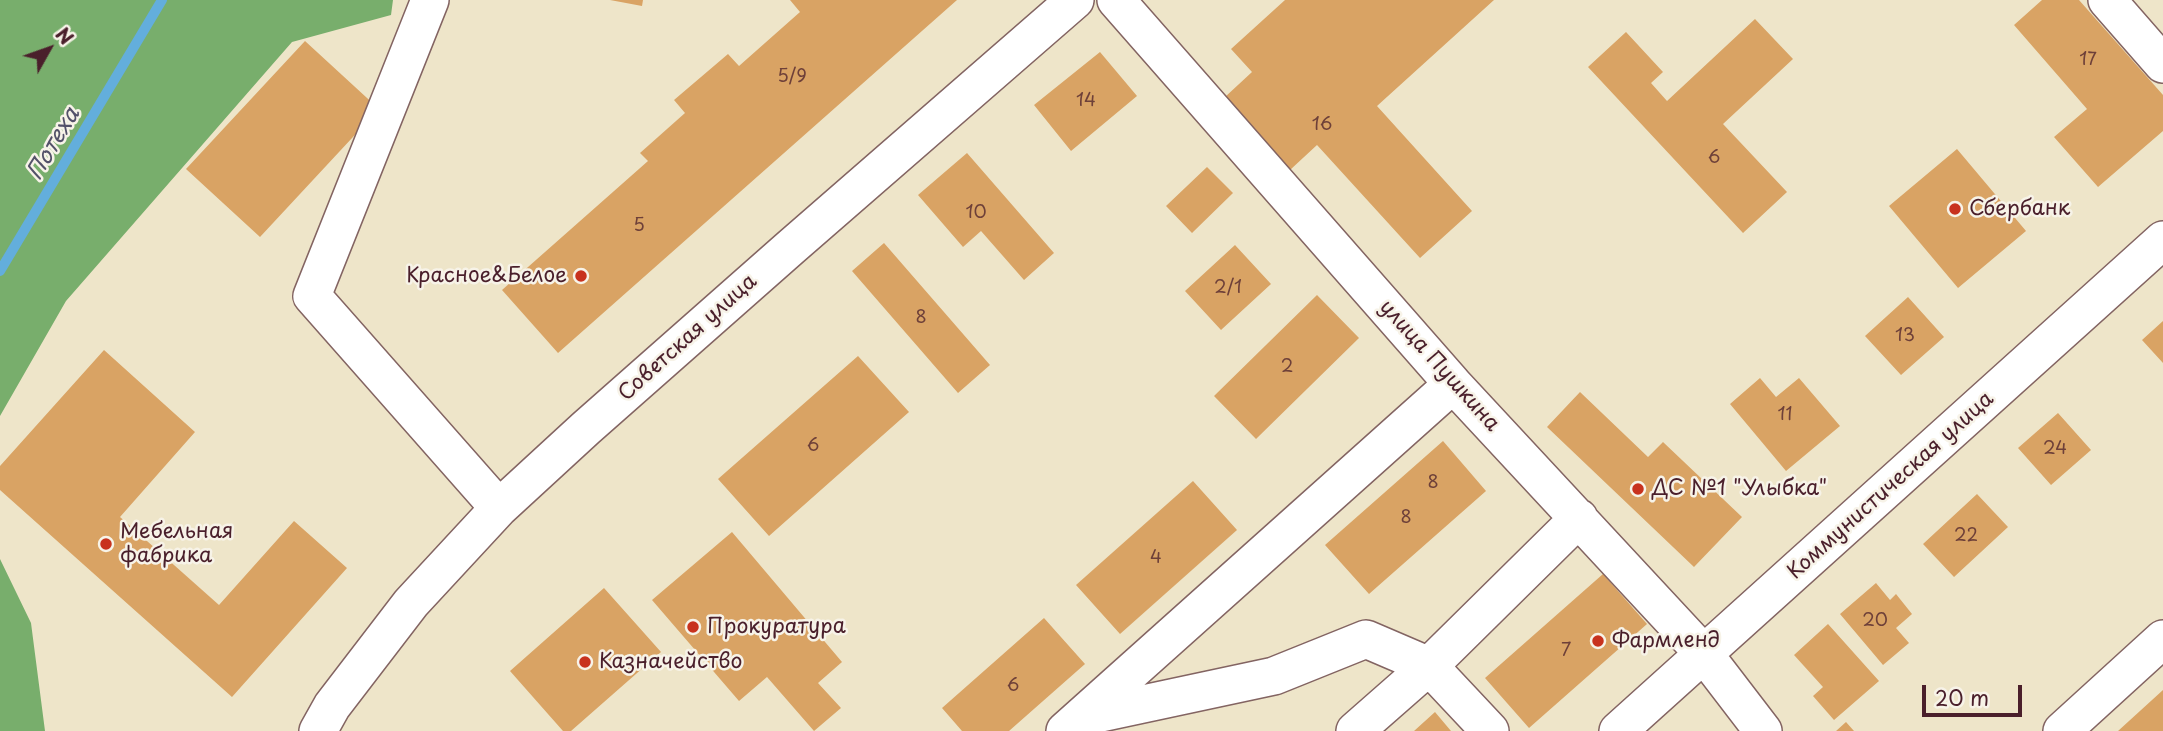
<!DOCTYPE html>
<html>
<head>
<meta charset="utf-8">
<style>
  body { margin:0 }
  #map { position:relative; width:2163px; height:731px; overflow:hidden; background:#eee5c9; font-family:"Playpen Sans",sans-serif }
  canvas { display:block }
  .north { position:absolute; left:14px; top:14px; width:70px; height:70px; -webkit-text-stroke:5px #f7f3e8; paint-order:stroke; rotate:50deg; font-size:19px; font-weight:700; line-height:28px; text-align:center; color:#4a1f2b }
  .north::after { content:''; display:block; margin:auto; width:24px; height:32px; background:#4a1f2b; clip-path:polygon(50% 0,100% 100%,50% 72%,0 100%) }
  .scale { position:absolute; left:1922px; top:685px; width:100px; height:32px; box-sizing:border-box; border:4px solid #4a1f2b; border-top:0; padding-left:9px; font-size:21px; line-height:24px; white-space:nowrap; color:#4a1f2b; -webkit-text-stroke:5px #f7f3e8; paint-order:stroke }
</style>
</head>
<body>
<div id="map">
<canvas width="2163" height="731"></canvas>
<div class="north">N</div>
<div class="scale">20 m</div>
</div>
<script>
const g = document.querySelector('canvas').getContext('2d');
g.lineJoin = 'round';
function fillPath(path, color) { g.fillStyle = color; g.fill(path, 'evenodd'); }
const shape = rows => new Path2D(rows.map(r => 'M' + r).join(''));
function trace(path, color, width, dash) { g.strokeStyle = color; g.lineWidth = width; g.lineCap = dash ? 'butt' : 'round'; g.setLineDash(dash || []); g.stroke(path); }
function write(font, color, halo, rows, align = 'center') {
  g.font = font + ' "Playpen Sans",sans-serif'; g.lineWidth = 5; g.setLineDash([]); g.textBaseline = 'middle'; g.strokeStyle = halo; g.fillStyle = color; for (const [text, x, y, turn = 0] of rows) {
    g.save(); g.translate(x, y); g.rotate((+turn || 0) * Math.PI / 180); g.textAlign = isNaN(turn) ? turn : align; if (halo) g.strokeText(text, 0, 0); g.fillText(text, 0, 0); g.restore();
  }
}
fillPath(shape([
  [0,0,393,0,391,15,292,42,66,301,0,416],
  [0,559,31,623,45,731,0,731]
]), '#78ae6c');
trace(shape([
  [0,271,162,0]
]), '#63aedc', 10);
fillPath(shape([
  [610,0,643,0,642,6],
  [790,0,957,0,558,353,502,290,648,161,640,153,685,113,674,100,728,54,739,66,800,12],
  [1285,0,1494,0,1377,106,1472,211,1420,258,1317,145,1290,170,1225,97,1252,72,1231,49],
  [2042,0,2079,0,2163,95,2163,131,2098,187,2054,137,2087,109,2014,25],
  [1755,19,1793,59,1723,124,1787,192,1743,233,1588,67,1626,32,1663,72,1651,83,1667,101],
  [305,41,379,109,260,237,186,169],
  [1100,52,1137,96,1071,151,1034,105],
  [1957,149,2026,231,1958,288,1889,206],
  [967,153,1054,253,1024,280,981,231,963,247,918,195],
  [1207,167,1233,193,1192,233,1166,206],
  [884,243,990,365,958,393,852,271],
  [1235,245,1271,284,1221,330,1185,291],
  [1317,295,1359,338,1256,439,1214,396],
  [1908,297,1944,337,1901,375,1865,336],
  [2163,321,2163,363,2142,340],
  [104,350,195,432,120,517,219,605,294,521,347,568,232,697,0,490,0,466],
  [858,356,909,412,769,536,718,479],
  [1760,378,1776,397,1799,378,1840,426,1786,471,1730,404],
  [1580,392,1648,457,1663,442,1742,517,1694,567,1547,427],
  [2058,413,2091,450,2051,485,2018,448],
  [1443,441,1486,491,1369,594,1325,545],
  [1193,481,1237,530,1120,634,1076,585],
  [1977,494,2008,527,1954,577,1923,544],
  [732,532,842,662,818,683,841,708,814,731,767,677,739,701,652,600],
  [1603,574,1647,624,1529,728,1485,678],
  [1876,583,1890,600,1896,594,1912,614,1896,628,1909,643,1883,665,1840,614],
  [604,588,661,652,571,731,563,731,510,671],
  [1044,618,1085,664,1009,731,962,731,942,708],
  [1828,624,1879,681,1834,720,1813,696,1823,687,1794,655],
  [2163,690,2163,731,2118,731],
  [1435,712,1451,731,1414,731],
  [1846,722,1854,731,1836,731]
]), '#d9a364');
const minor = shape([
  [430,0,312,296,499,508],
  [1116,0,1453,384,1704,654,1763,731],
  [2107,0,2163,64],
  [1082,717,1274,676,1366,639,1429,666,1490,731],
  [318,731,332,706,411,603,499,508,586,428,790,248,1075,0],
  [1065,731,1453,384],
  [1355,731,1429,666,1579,518],
  [1618,731,2163,240],
  [2062,731,2163,639]
]);
trace(minor, '#836462', 40);
trace(minor, '#fff', 37);
for (const [x, y, r, color] of [
  [1955,209,7,"#c8321e"],
  [581,276,7,"#c8321e"],
  [1638,489,7,"#c8321e"],
  [106,544,7,"#c8321e"],
  [693,627,7,"#c8321e"],
  [1598,641,7,"#c8321e"],
  [585,662,7,"#c8321e"]
]) { const dot = new Path2D(); dot.arc(x, y, r, 0, 2 * Math.PI); g.fillStyle = color; g.fill(dot); trace(dot, '#f7f3e8', 2.5); }
write('18px', '#6e4039', null, [
  ["17",2088,60],
  ["5/9",792,77],
  ["14",1086,101],
  ["16",1322,125],
  ["6",1714,158],
  ["10",976,213],
  ["5",639,226],
  ["2/1",1228,288],
  ["8",921,318],
  ["13",1905,336],
  ["2",1287,367],
  ["11",1785,415],
  ["6",813,446],
  ["24",2055,449],
  ["8",1433,483],
  ["8",1406,518],
  ["22",1966,536],
  ["4",1156,558],
  ["20",1875,621],
  ["7",1566,651],
  ["6",1013,686]
]);
write('21px', '#4a1f2b', '#f7f3e8', [
  ["Сбербанк",1969,209],
  ["Красное&Белое",567,276,"right"],
  ["ДС №1 \"Улыбка\"",1652,489],
  ["Мебельная",120,532],
  ["фабрика",120,556],
  ["Прокуратура",707,627],
  ["Фармленд",1612,641],
  ["Казначейство",599,662]
], 'left');
write('21px', '#4a1f2b', '#f7f3e8', [
  ["Советская улица",688,338,-42],
  ["улица Пушкина",1439,366,48],
  ["Коммунистическая улица",1891,486,-42]
]);
write('italic 23px', '#535169', '#f7f3e8', [
  ["Потеха",54,144,-59]
]);
</script>
</body>
</html>
